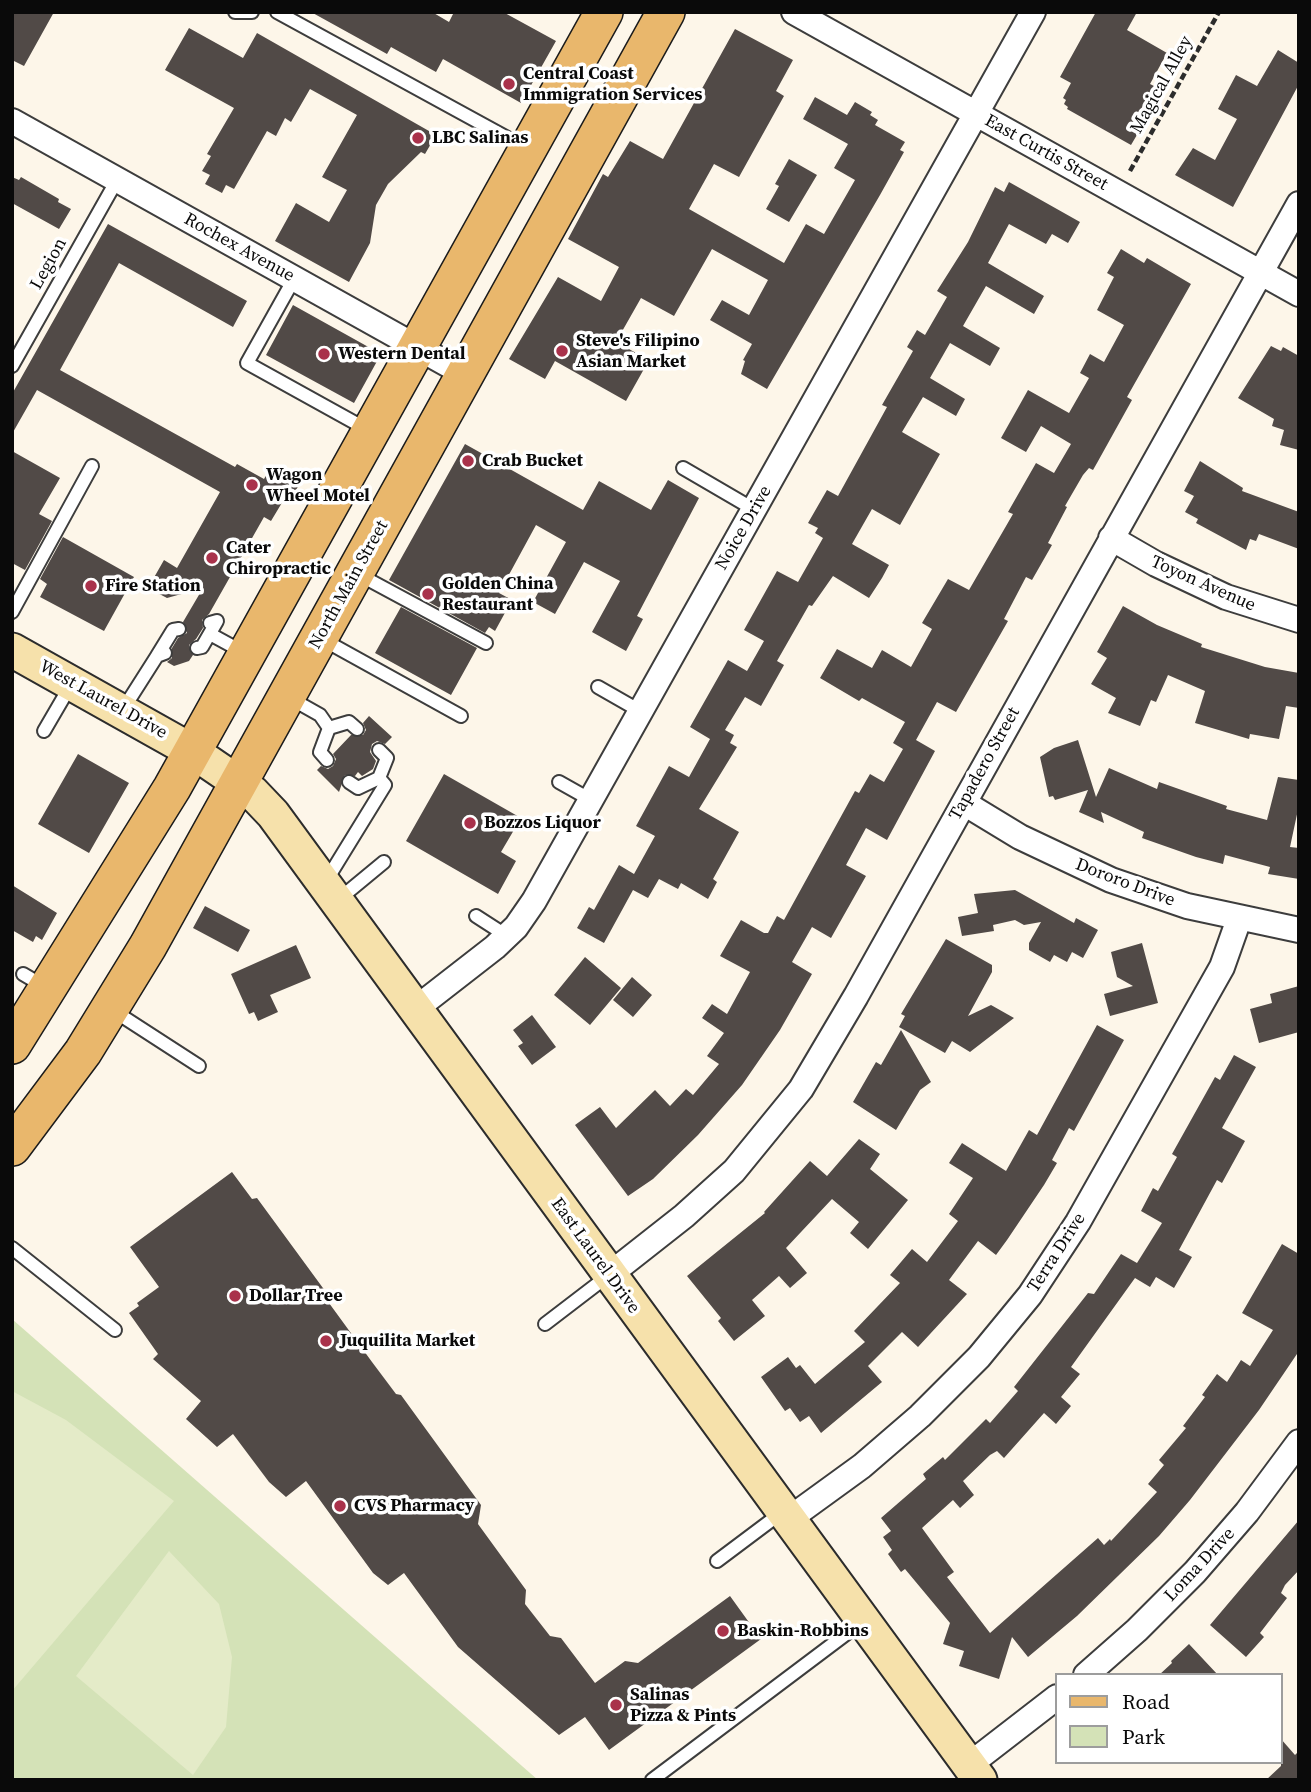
<!DOCTYPE html>
<html>
<head>
<meta charset="utf-8">
<style>
  body { margin:0 }
  #map { position:relative; width:1311px; height:1792px; overflow:hidden; background:#fdf6e9; font-family:"Source Serif 4",serif }
  canvas { display:block }
  .frame { position:absolute; inset:0; border:14px solid #0a0a0a; pointer-events:none }
  .legend { position:absolute; left:1055px; top:1673px; width:228px; height:91px; box-sizing:border-box; background:#fff; border:2px solid #9d9d9d; margin:0; padding:9px 12px; list-style:none; font-size:21px; color:#0a0a0a }
  .legend li { display:flex; align-items:center; gap:14px; height:35px }
  .legend b { width:35px; border:2px solid #9d9d9d }
</style>
</head>
<body>
<div id="map">
<canvas width="1311" height="1792"></canvas>
<div class="frame"></div>
<ul class="legend">
<li><b style="height:9px;background:#e9b76c"></b>Road</li>
<li><b style="height:19px;background:#d4e2b7"></b>Park</li>
</ul>
</div>
<script>
const g = document.querySelector('canvas').getContext('2d');
g.lineJoin = 'round';
function fillPath(path, color) { g.fillStyle = color; g.fill(path, 'evenodd'); }
const shape = rows => new Path2D(rows.map(r => 'M' + r).join(''));
function trace(path, color, width, dash) { g.strokeStyle = color; g.lineWidth = width; g.lineCap = dash ? 'butt' : 'round'; g.setLineDash(dash || []); g.stroke(path); }
function write(font, color, halo, rows, align = 'center') {
  g.font = font + ' "Source Serif 4",serif'; g.lineWidth = 7; g.setLineDash([]); g.textBaseline = 'middle'; g.strokeStyle = halo; g.fillStyle = color; for (const [text, x, y, turn = 0] of rows) {
    g.save(); g.translate(x, y); g.rotate((+turn || 0) * Math.PI / 180); g.textAlign = isNaN(turn) ? turn : align; if (halo) g.strokeText(text, 0, 0); g.fillText(text, 0, 0); g.restore();
  }
}
fillPath(shape([
  [12,1319,538,1780,12,1780]
]), '#d4e2b7');
fillPath(shape([
  [12,1391,66,1420,174,1501,12,1691],
  [169,1551,219,1604,232,1657,226,1727,193,1775,76,1676]
]), '#e4ebc8');
fillPath(shape([
  [12,12,54,12,24,66,12,60],
  [311,12,432,12,449,22,454,12,503,12,556,41,521,103,443,59,436,72,391,47,387,54],
  [1096,12,1137,12,1127,30,1167,53,1150,84,1154,86,1136,118,1144,123,1131,145,1067,109,1068,107,1064,104,1066,100,1063,98,1071,83,1060,77],
  [189,28,243,58,257,33,436,135,425,154,421,152,388,184,376,205,370,243,349,282,275,241,296,203,329,222,347,190,322,177,357,115,310,89,291,122,285,118,276,136,267,131,234,189,226,185,222,193,205,184,210,175,202,171,211,156,207,154,234,108,165,70],
  [735,29,793,60,776,91,784,96,739,177,714,164,689,209,784,263,806,224,824,234,855,180,834,168,848,144,803,119,815,97,847,115,855,102,872,112,870,115,878,120,875,125,905,142,900,150,904,152,880,195,767,389,741,374,745,361,743,360,752,344,710,320,722,300,749,315,768,280,712,249,674,316,641,298,616,342,649,360,626,401,555,361,545,379,509,359,558,277,601,301,619,267,568,239,603,174,608,177,630,141,663,159],
  [1278,50,1299,63,1299,84,1233,207,1175,175,1193,148,1215,160,1237,119,1218,109,1236,75,1257,86],
  [789,159,817,175,789,222,766,209,779,186,775,184],
  [12,177,19,180,21,177,59,199,58,202,71,209,59,229,12,203],
  [1009,182,1080,222,1068,243,1052,234,1046,244,1009,224,988,263,1044,296,1034,314,986,286,963,326,1000,348,990,366,950,343,930,378,965,399,956,416,923,397,902,432,940,454,900,525,872,509,852,544,889,565,882,578,869,598,833,576,812,606,809,605,777,661,784,665,761,706,745,697,725,730,734,735,730,743,737,747,699,809,739,832,713,879,717,882,708,899,681,883,678,889,659,879,648,898,633,890,604,943,577,928,589,907,594,910,619,865,634,874,655,836,636,826,669,766,689,777,710,739,690,727,728,660,747,671,764,641,744,630,777,571,798,582,823,538,815,533,818,528,808,523,827,490,838,496,887,407,882,405,913,351,907,347,917,330,925,335,947,297,937,291,968,242,995,187,1004,192],
  [108,224,247,301,233,327,119,263,60,370,235,467,237,464,264,479,271,467,300,483,288,504,283,501,271,521,264,517,209,614,202,620,203,628,196,639,189,645,193,655,189,661,174,666,167,662,172,658,172,648,178,638,187,633,183,622,203,588,167,598,148,588,164,560,177,568,220,492,37,390,12,434,12,394],
  [1121,249,1144,263,1147,258,1191,284,1127,397,1132,400,1097,463,1093,470,1089,468,1083,475,1065,506,1067,507,1048,543,1052,545,1032,580,1026,577,1004,619,1008,621,956,712,937,702,916,740,935,751,887,840,866,828,846,865,866,876,831,938,812,927,792,962,812,974,780,1030,742,1085,698,1135,653,1179,628,1196,575,1125,600,1107,616,1128,655,1090,670,1106,686,1089,693,1095,719,1064,707,1056,724,1033,702,1018,712,1004,727,1014,750,972,720,956,741,920,764,933,768,933,777,916,784,920,855,791,859,793,870,774,884,782,903,749,893,743,905,722,862,698,859,701,820,678,837,649,872,668,882,650,911,667,932,629,922,623,948,579,969,590,1013,514,1008,512,1036,463,1054,473,1071,444,1041,426,1026,452,1001,438,1028,390,1069,413,1089,378,1080,373,1090,354,1104,362,1124,325,1097,310,1114,277,1107,273],
  [293,305,381,354,354,403,266,355],
  [1271,346,1281,351,1283,347,1299,356,1299,450,1280,445,1284,430,1272,426,1274,419,1238,398],
  [465,444,583,510,599,481,651,510,668,480,699,498,637,616,643,619,626,651,592,632,620,581,584,562,555,614,533,602,566,542,536,525,499,593,512,600,495,631,489,627,485,633,389,580],
  [12,451,60,478,39,514,52,521,25,570,12,563],
  [1200,461,1243,488,1242,491,1299,512,1299,549,1259,534,1256,541,1250,539,1246,550,1196,523,1198,519,1185,512,1194,496,1184,491],
  [63,537,134,577,104,631,40,597,47,584,40,579],
  [1123,606,1157,625,1202,644,1201,647,1265,667,1299,673,1299,708,1286,706,1279,739,1250,734,1249,739,1195,723,1205,691,1168,675,1156,702,1151,700,1140,726,1108,713,1116,698,1091,684,1107,658,1097,652],
  [401,607,477,648,451,695,375,653],
  [369,716,392,737,385,744,377,741,372,744,370,752,376,761,373,769,362,776,358,772,355,776,345,775,339,792,317,770,321,766,328,769,333,766,336,759,333,754,351,735,363,735,366,730,363,723],
  [1078,740,1096,797,1109,768,1157,789,1159,782,1227,806,1226,809,1267,820,1278,777,1299,780,1299,805,1290,847,1299,848,1299,879,1268,874,1270,867,1225,855,1223,864,1196,857,1142,838,1144,832,1101,812,1104,823,1079,812,1088,790,1055,800,1053,796,1049,797,1040,757,1054,748],
  [78,754,129,783,89,853,38,824],
  [444,774,521,818,501,852,516,861,498,894,406,841],
  [12,885,57,913,42,940,36,936,33,942,12,930],
  [1015,890,1074,923,1076,918,1098,930,1083,958,1072,952,1067,962,1054,955,1050,962,1029,950,1029,943,1041,922,1024,925,1015,920,993,925,994,931,962,936,958,917,978,913,974,894],
  [205,906,250,930,238,952,193,928],
  [946,939,992,965,992,972,968,1016,991,1005,1014,1018,970,1052,952,1041,945,1053,899,1027,905,1016,901,1014],
  [1142,943,1158,1003,1110,1016,1104,994,1133,986,1117,977,1111,952],
  [296,945,311,978,270,995,278,1012,258,1021,254,1012,249,1014,231,974],
  [585,957,621,988,590,1025,554,995],
  [632,977,652,995,633,1017,613,1000],
  [1299,986,1299,1032,1259,1043,1250,1009,1272,1003,1270,994],
  [532,1015,556,1047,532,1065,518,1046,523,1043,513,1030],
  [1097,1025,1124,1040,1074,1131,1069,1128,1052,1160,1057,1163,1044,1185,1007,1240,996,1255,978,1241,949,1280,967,1294,918,1347,902,1332,868,1366,882,1382,821,1433,809,1416,800,1422,790,1408,785,1411,761,1377,788,1357,796,1368,800,1365,815,1384,865,1342,854,1331,900,1283,890,1275,912,1249,927,1262,958,1221,949,1214,973,1178,949,1163,962,1143,1006,1171,1029,1130,1037,1135],
  [901,1030,931,1082,920,1090,896,1130,853,1102,876,1062,881,1065],
  [1234,1055,1256,1067,1222,1128,1245,1141,1222,1183,1217,1180,1179,1250,1192,1257,1174,1288,1156,1277,1150,1287,1135,1278,1071,1367,1080,1374,1061,1397,1071,1406,1056,1424,1044,1413,1004,1458,997,1451,990,1455,963,1481,974,1495,960,1508,953,1500,922,1528,954,1572,947,1577,990,1633,1098,1538,1104,1545,1110,1539,1111,1541,1157,1492,1148,1484,1164,1465,1159,1460,1186,1428,1183,1426,1205,1397,1202,1395,1217,1374,1227,1382,1241,1360,1250,1366,1273,1330,1242,1313,1282,1244,1299,1254,1299,1351,1259,1410,1190,1500,1159,1536,1077,1616,1028,1657,1012,1637,999,1679,959,1666,964,1651,943,1644,950,1623,905,1569,901,1572,888,1554,892,1550,883,1537,891,1531,881,1518,926,1479,923,1474,943,1457,945,1460,986,1419,990,1423,1018,1391,1014,1387,1088,1293,1094,1294,1121,1254,1137,1263,1162,1223,1141,1211,1153,1188,1158,1191,1177,1157,1172,1154,1215,1077,1220,1080],
  [859,1139,880,1154,870,1169,908,1200,868,1249,850,1233,859,1222,832,1199,786,1248,807,1273,790,1288,779,1276,752,1300,765,1316,734,1341,718,1321,721,1318,687,1276,765,1213,764,1212,810,1161,827,1176],
  [232,1172,252,1199,257,1198,331,1299,329,1303,372,1362,396,1394,401,1395,481,1505,478,1524,526,1590,525,1604,550,1636,561,1638,595,1683,625,1661,638,1663,730,1596,761,1639,609,1750,585,1717,559,1735,458,1647,404,1573,388,1585,373,1573,306,1481,286,1497,269,1482,233,1434,217,1447,186,1419,201,1401,153,1359,158,1354,129,1313,139,1306,137,1303,159,1287,130,1247],
  [1299,1520,1299,1570,1285,1585,1281,1593,1287,1598,1260,1633,1264,1637,1246,1657,1210,1625],
  [1189,1644,1218,1675,1159,1675,1172,1663,1171,1661],
  [1281,1739,1295,1755,1299,1751,1299,1780,1266,1780,1281,1766]
]), '#514a47');
const lane = shape([
  [235,12,252,12],
  [277,12,524,147],
  [294,279,247,363,368,430],
  [12,366,117,180],
  [683,468,755,510],
  [356,573,486,643],
  [12,612,92,466],
  [210,634,243,652],
  [320,638,461,716],
  [197,648,202,647,217,621,210,623],
  [165,653,157,656,173,630,179,629],
  [598,687,640,711],
  [288,697,320,715,329,728],
  [122,711,157,656],
  [44,731,72,683],
  [327,760,320,752,329,728,349,722,357,729],
  [349,782,358,788,379,778,387,758,379,750],
  [559,782,591,800],
  [326,881,385,785,379,778],
  [338,900,384,862],
  [476,916,507,936],
  [23,974,45,987],
  [114,1011,199,1066],
  [12,1248,115,1330],
  [545,1324,609,1275],
  [717,1561,781,1513],
  [652,1780,862,1622]
]);
const street = shape([
  [794,12,1299,294],
  [12,121,465,374],
  [1111,538,1156,564,1226,597,1299,620],
  [964,803,1020,837,1111,880,1187,906,1299,930],
  [414,1010,495,947,516,927,534,901,1033,12],
  [609,1275,684,1216,734,1171,801,1089,856,996,1299,204],
  [789,1519,862,1466,920,1416,979,1357,1030,1295,1078,1222,1222,967,1239,919],
  [1086,1675,1137,1630,1195,1572,1247,1512,1299,1442],
  [969,1765,1057,1697]
]);
const secondary = shape([
  [12,650,192,751,252,792,273,814,980,1780]
]);
const primary = shape([
  [12,1045,172,788,604,12],
  [12,1147,83,1052,148,946,666,12]
]);
trace(lane, '#3d3d3d', 16);
trace(street, '#3d3d3d', 28);
trace(secondary, '#2c2c2c', 37);
trace(primary, '#1b1b1b', 40);
trace(shape([
  [1130,171,1219,12]
]), '#2c2c2c', 4.5, [7, 3.5]);
trace(lane, '#fff', 12);
trace(street, '#fff', 24);
trace(secondary, '#f6e1ab', 33);
trace(primary, '#e9b76c', 37);
for (const [x, y, r, color] of [
  [509,84,7,"#a9324b"],
  [418,138,7,"#a9324b"],
  [562,351,7,"#a9324b"],
  [324,354,7,"#a9324b"],
  [468,461,7,"#a9324b"],
  [252,485,7,"#a9324b"],
  [212,558,7,"#a9324b"],
  [91,586,7,"#a9324b"],
  [428,594,7,"#a9324b"],
  [470,823,7,"#a9324b"],
  [235,1296,7,"#a9324b"],
  [326,1341,7,"#a9324b"],
  [340,1506,7,"#a9324b"],
  [723,1631,7,"#a9324b"],
  [616,1705,7,"#a9324b"]
]) { const dot = new Path2D(); dot.arc(x, y, r, 0, 2 * Math.PI); g.fillStyle = color; g.fill(dot); trace(dot, '#fff', 2.5); }
write('bold 18px', '#0a0a0a', '#fff', [
  ["Central Coast",523,74],
  ["Immigration Services",523,95],
  ["LBC Salinas",432,138],
  ["Steve's Filipino",576,341],
  ["Asian Market",576,362],
  ["Western Dental",338,354],
  ["Crab Bucket",482,461],
  ["Wagon",266,475],
  ["Wheel Motel",266,496],
  ["Cater",226,548],
  ["Chiropractic",226,569],
  ["Golden China",442,584],
  ["Restaurant",442,605],
  ["Fire Station",105,586],
  ["Bozzos Liquor",484,823],
  ["Dollar Tree",249,1296],
  ["Juquilita Market",340,1341],
  ["CVS Pharmacy",354,1506],
  ["Baskin-Robbins",737,1631],
  ["Salinas",630,1695],
  ["Pizza & Pints",630,1716]
], 'left');
write('18px', '#0a0a0a', '#fff', [
  ["Magical Alley",1162,85,-61],
  ["East Curtis Street",1046,153,29],
  ["Rochex Avenue",239,248,29],
  ["Legion",49,264,-61],
  ["Noice Drive",744,528,-60],
  ["Toyon Avenue",1203,584,24],
  ["North Main Street",349,585,-61],
  ["West Laurel Drive",103,700,29],
  ["Tapadero Street",985,764,-61],
  ["Dororo Drive",1125,883,21],
  ["Terra Drive",1057,1253,-57],
  ["East Laurel Drive",595,1256,54],
  ["Loma Drive",1200,1565,-47]
]);
</script>
</body>
</html>
